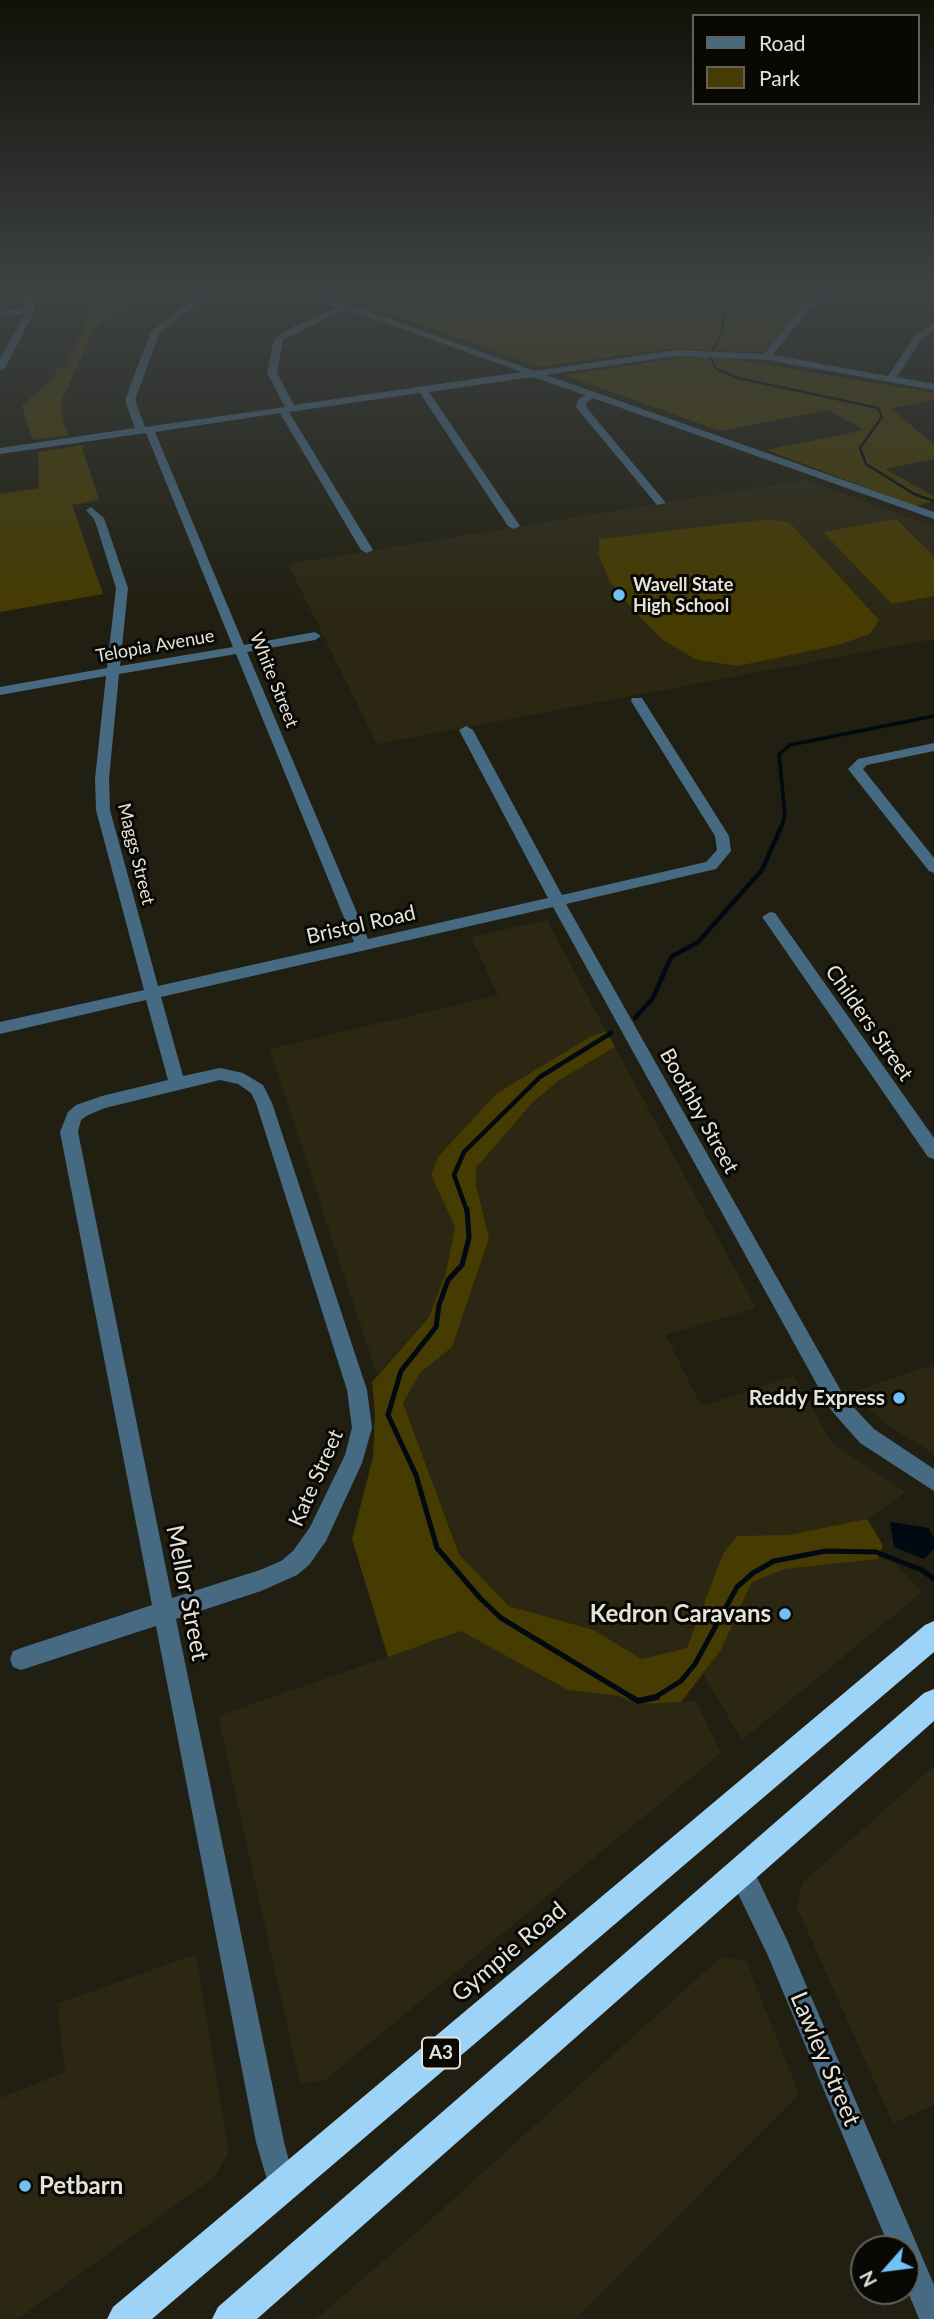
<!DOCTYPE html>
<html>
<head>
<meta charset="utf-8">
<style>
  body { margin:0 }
  #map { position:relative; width:934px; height:2319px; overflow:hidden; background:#211f11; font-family:Lato,sans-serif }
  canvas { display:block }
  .legend { position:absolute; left:692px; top:14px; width:228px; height:91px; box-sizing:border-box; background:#0a0804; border:2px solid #616059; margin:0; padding:9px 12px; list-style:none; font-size:21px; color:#e4e3d9 }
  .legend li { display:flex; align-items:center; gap:14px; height:35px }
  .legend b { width:35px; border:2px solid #616059 }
  .north { position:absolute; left:850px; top:2235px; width:70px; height:70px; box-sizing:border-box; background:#0a0804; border:2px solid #616059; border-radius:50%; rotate:242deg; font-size:19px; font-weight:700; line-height:28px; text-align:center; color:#e4e3d9 }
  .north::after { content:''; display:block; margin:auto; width:24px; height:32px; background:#72c1f5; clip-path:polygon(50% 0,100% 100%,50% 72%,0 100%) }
</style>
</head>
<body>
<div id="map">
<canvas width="934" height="2319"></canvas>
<ul class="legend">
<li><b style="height:9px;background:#476a83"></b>Road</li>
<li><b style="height:19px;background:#463b00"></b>Park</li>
</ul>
<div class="north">N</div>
</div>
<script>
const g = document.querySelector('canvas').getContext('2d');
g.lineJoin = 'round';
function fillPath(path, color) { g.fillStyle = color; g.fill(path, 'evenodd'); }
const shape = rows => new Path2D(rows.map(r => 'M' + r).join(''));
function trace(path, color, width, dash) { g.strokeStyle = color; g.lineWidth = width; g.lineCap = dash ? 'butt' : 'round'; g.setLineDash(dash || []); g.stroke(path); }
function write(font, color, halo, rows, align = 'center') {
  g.font = font + ' Lato,sans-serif'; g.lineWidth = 6; g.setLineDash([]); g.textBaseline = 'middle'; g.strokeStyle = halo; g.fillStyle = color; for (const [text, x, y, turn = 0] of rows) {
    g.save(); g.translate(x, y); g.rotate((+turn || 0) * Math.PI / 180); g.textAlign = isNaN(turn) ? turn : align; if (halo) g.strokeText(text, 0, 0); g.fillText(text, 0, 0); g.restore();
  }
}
fillPath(shape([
  [806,480,934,527,934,639,377,744,288,564],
  [547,920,606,1031,590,1037,497,1093,431,1175,455,1227,446,1272,429,1317,377,1374,269,1049,498,995,471,937],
  [615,1047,756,1308,666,1335,701,1406,794,1376,831,1442,906,1492,867,1519,723,1568,687,1648,641,1659,594,1630,509,1606,459,1553,403,1403,421,1372,452,1347,476,1185,476,1168,532,1103,558,1081],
  [934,1364,934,1454,882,1421,864,1404,856,1391],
  [878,1559,893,1561,922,1592,742,1740,703,1674,721,1650,752,1582,785,1569],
  [461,1631,568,1689,620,1696,636,1704,696,1701,721,1753,324,2081,300,2083,218,1716],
  [934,1766,934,2105,893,2123,797,1907,802,1883],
  [196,1954,229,2152,214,2177,18,2319,0,2319,0,2098,65,2072,57,2004],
  [721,1957,746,1961,799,2094,576,2319,316,2319,417,2232]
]), '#2b2712');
fillPath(shape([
  [113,292,143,292,106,319,92,334,61,402,63,420,69,435,32,440,22,406,54,377,58,367,66,367,95,303],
  [415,292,825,292,805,303,766,350,757,352,668,349,538,367,367,305,417,295],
  [720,357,934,393,934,400,891,408,934,445,934,459,885,469,934,496,934,501,915,506,767,450,864,430,828,410,720,431,565,375,680,358],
  [85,445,82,448,99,500,72,505,103,594,0,612,0,494,39,488,38,452],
  [769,519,790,523,879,620,870,634,838,645,738,666,697,660,663,640,632,609,610,582,599,555,599,539],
  [896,519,934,556,934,596,892,604,823,532],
  [606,1031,615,1047,558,1081,532,1103,476,1168,476,1185,489,1238,452,1347,421,1372,403,1403,459,1554,509,1606,594,1630,641,1659,687,1648,723,1554,737,1536,789,1535,867,1519,883,1545,878,1559,785,1569,752,1582,721,1650,681,1702,636,1704,620,1696,568,1690,461,1631,388,1657,352,1539,373,1457,375,1415,372,1382,429,1317,446,1272,455,1227,431,1175,438,1157,497,1093,590,1037]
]), '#463b00');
fillPath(shape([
  [890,1522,929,1528,934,1538,934,1549,924,1559,894,1547]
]), '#010911');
trace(shape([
  [691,292,724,313,722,331,713,350],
  [710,357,716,369,738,378,878,408,882,417,860,448,866,464,914,494,934,501]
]), '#010911', 2.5);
trace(shape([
  [781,828,785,816,779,754,790,745,934,716]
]), '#010911', 3.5);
trace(shape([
  [635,1018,653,998,671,957,698,942,762,870,781,827],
  [467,1211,454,1175,464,1152,540,1077,611,1033]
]), '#010911', 4.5);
trace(shape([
  [467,1209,469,1238,462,1265,448,1280,439,1305,436,1327,401,1371,388,1415,416,1475,437,1548,480,1598,501,1618,633,1698],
  [654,1698,681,1681,695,1664,737,1587,753,1573,774,1561,826,1551,876,1552,922,1570,934,1579]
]), '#010911', 5);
trace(shape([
  [631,1697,638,1701,657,1697]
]), '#010911', 6);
fillPath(shape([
  [23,292,31,292,35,307,33,315,5,368,0,371,0,359,25,313,0,317,0,311,26,308,23,292],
  [204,292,214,292,160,332,135,400,145,427,285,407,267,373,274,339,288,329,338,307,301,292,314,292,535,371,676,350,764,354,802,307,827,292,838,292,808,311,773,355,888,376,914,337,934,323,934,330,920,341,897,377,934,384,934,390,768,360,676,356,546,375,934,512,934,519,593,398,586,403,586,407,666,503,657,505,576,407,578,400,585,395,533,377,429,392,520,526,514,529,508,526,420,393,289,412,373,550,367,553,361,550,280,413,155,432,244,645,315,632,321,636,315,640,247,652,368,939,548,898,459,730,466,726,473,730,562,895,706,862,717,850,715,836,631,701,632,698,642,698,729,836,731,851,716,869,566,904,845,1398,874,1429,934,1469,934,1491,860,1443,831,1410,553,907,161,997,183,1076,220,1068,243,1073,263,1085,272,1103,367,1390,372,1428,362,1463,326,1541,309,1565,297,1575,261,1591,176,1619,284,2142,296,2187,292,2197,282,2201,272,2197,256,2142,156,1626,21,1670,13,1667,10,1659,13,1651,21,1648,152,1605,60,1132,68,1112,76,1105,102,1096,168,1080,146,1000,0,1034,0,1022,144,990,96,810,95,779,106,676,0,695,0,687,107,668,116,588,98,530,94,519,86,510,91,507,104,518,128,588,120,666,233,647,146,433,0,454,0,448,135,428,125,400,151,331,204,292],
  [346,309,522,372,294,405,277,373,283,340,346,309],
  [236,654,354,942,158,986,110,810,109,779,119,674,236,654],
  [220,1080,238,1084,251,1093,256,1103,347,1390,352,1428,345,1455,310,1527,293,1551,281,1561,260,1570,172,1598,78,1132,81,1120,88,1115,105,1108,220,1080],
  [934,743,934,751,867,765,863,769,934,858,934,873,929,871,848,769,858,759,934,743],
  [770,912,775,913,934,1138,934,1159,928,1157,765,921,762,917,770,912],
  [741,1860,750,1863,787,1940,934,2285,934,2319,919,2319,906,2287,906,2249,890,2249,769,1958,732,1881,729,1872,732,1863,741,1860]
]), '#476a83');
fillPath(shape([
  [934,1621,934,1652,152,2319,107,2319,113,2307,925,1625,934,1621],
  [934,1689,934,1721,257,2319,212,2319,218,2307,924,1693,934,1689]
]), '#9ed3f8');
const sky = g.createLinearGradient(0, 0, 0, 617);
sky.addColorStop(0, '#121109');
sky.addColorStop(0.47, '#3d4243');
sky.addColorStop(1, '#3d424300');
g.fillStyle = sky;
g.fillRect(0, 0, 934, 617);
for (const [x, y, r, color] of [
  [619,595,7,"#72c1f5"],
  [899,1398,7,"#72c1f5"],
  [785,1614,7,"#72c1f5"],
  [25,2186,7,"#72c1f5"]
]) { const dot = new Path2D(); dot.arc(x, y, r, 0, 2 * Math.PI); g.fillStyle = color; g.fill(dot); trace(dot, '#0a0804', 2.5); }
write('bold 18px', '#e4e3d9', '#0a0804', [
  ["Wavell State",633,585],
  ["High School",633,606]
], 'left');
write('18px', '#e4e3d9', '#0a0804', [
  ["Telopia Avenue",155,646,-10],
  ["White Street",274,680,68],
  ["Maggs Street",136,854,76]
]);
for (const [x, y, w] of [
  [441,2053,38]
]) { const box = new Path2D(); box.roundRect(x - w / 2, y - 15.5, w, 31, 5); g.fillStyle = '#0a0804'; g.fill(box); trace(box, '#e4e3d9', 2); }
write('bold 19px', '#e4e3d9', null, [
  ["A3",441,2053]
]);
write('21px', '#e4e3d9', '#0a0804', [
  ["Bristol Road",361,925,-13],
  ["Childers Street",869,1023,55],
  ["Boothby Street",699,1111,61],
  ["Kate Street",316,1478,-66]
]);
write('bold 21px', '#e4e3d9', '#0a0804', [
  ["Reddy Express",885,1398]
], 'right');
write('24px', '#e4e3d9', '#0a0804', [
  ["Mellor Street",187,1593,79],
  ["Gympie Road",509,1952,-40],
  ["Lawley Street",825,2059,67]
]);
write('bold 24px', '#e4e3d9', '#0a0804', [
  ["Kedron Caravans",771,1614],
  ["Petbarn",39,2186,"left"]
], 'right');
</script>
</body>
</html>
